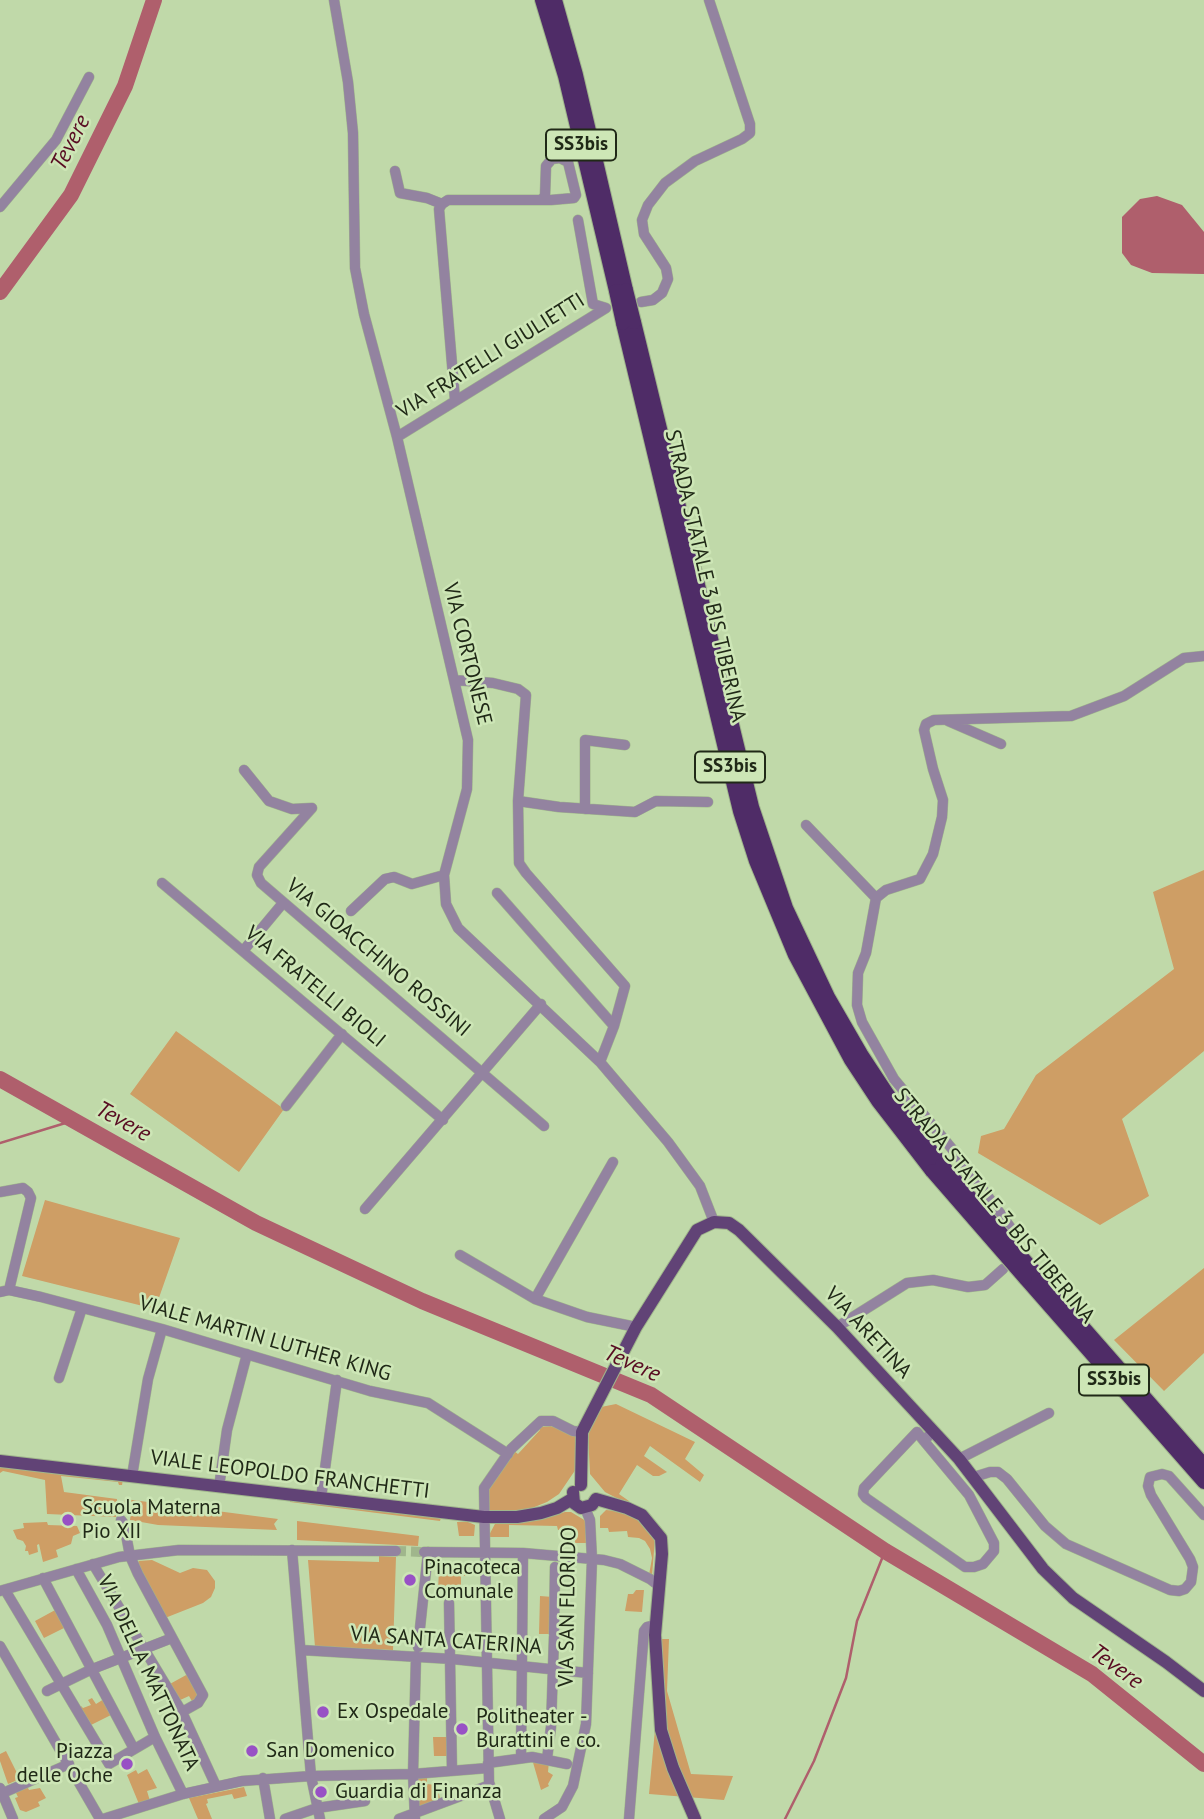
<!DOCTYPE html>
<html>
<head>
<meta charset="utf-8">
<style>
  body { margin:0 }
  canvas { display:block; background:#c0d9a9 }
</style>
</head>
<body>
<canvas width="1204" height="1819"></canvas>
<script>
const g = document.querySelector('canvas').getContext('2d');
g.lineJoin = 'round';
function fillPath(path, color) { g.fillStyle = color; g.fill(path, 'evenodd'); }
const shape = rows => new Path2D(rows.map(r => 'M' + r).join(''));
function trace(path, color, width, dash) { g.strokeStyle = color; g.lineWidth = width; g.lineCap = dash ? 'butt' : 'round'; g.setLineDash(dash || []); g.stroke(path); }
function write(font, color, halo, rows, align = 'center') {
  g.font = font + ' "PT Sans",sans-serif'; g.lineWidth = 5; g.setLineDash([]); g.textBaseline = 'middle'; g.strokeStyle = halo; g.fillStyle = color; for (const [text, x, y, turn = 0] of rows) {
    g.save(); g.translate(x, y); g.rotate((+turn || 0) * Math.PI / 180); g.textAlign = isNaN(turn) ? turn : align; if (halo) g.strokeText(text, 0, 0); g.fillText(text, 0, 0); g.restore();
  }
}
fillPath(shape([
  [1204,870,1204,1051,1122,1119,1149,1196,1100,1225,978,1153,981,1136,1004,1129,1036,1075,1174,969,1153,892],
  [176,1031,284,1109,239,1172,130,1094],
  [45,1200,180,1238,155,1309,22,1276],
  [1204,1268,1204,1353,1164,1391,1114,1340],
  [616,1404,695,1442,685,1459,704,1475,700,1482,650,1446,644,1456,667,1472,659,1476,653,1476,637,1465,619,1494,629,1501,628,1504,605,1492,590,1474,588,1434,601,1407],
  [551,1426,578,1436,576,1469,559,1494,547,1502,527,1510,507,1514,489,1511,488,1495,490,1486,514,1451,518,1454,540,1430,539,1427],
  [0,1464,123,1479,122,1485,119,1485,118,1482,61,1476,64,1492,117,1499,116,1517,47,1514,45,1480,3,1471,0,1473],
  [290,1498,441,1518,440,1521,290,1502],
  [125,1499,278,1519,274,1524,277,1530,158,1525,130,1520,131,1512,123,1510],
  [606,1510,625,1512,640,1519,655,1538,652,1576,649,1575,652,1558,650,1549,645,1541,639,1538,628,1537,627,1531,609,1532,608,1528,600,1528,600,1516],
  [565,1512,571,1512,586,1521,587,1543,575,1543,575,1530,558,1530,557,1526,509,1525,509,1537,488,1537,496,1522,549,1517],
  [297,1521,419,1536,418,1546,297,1540],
  [47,1522,48,1525,77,1526,80,1533,73,1536,71,1544,56,1550,58,1557,43,1562,39,1544,37,1545,38,1552,29,1555,28,1551,25,1551,26,1546,23,1541,17,1539,13,1530,24,1528,23,1523],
  [457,1522,468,1522,475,1525,474,1536,459,1536],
  [379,1556,396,1557,393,1650,315,1647,308,1560,379,1562],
  [152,1560,180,1573,193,1568,207,1570,215,1581,215,1588,211,1597,203,1603,165,1618,135,1565,139,1561],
  [444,1567,467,1568,467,1576,461,1576,461,1587,465,1587,464,1591,438,1590,439,1570,443,1570],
  [636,1590,644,1590,642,1612,625,1611,628,1594,633,1594],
  [540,1596,553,1597,552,1634,539,1634],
  [57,1609,66,1627,44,1638,35,1621],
  [658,1639,669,1639,667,1691,691,1774,733,1776,724,1800,649,1794,657,1708],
  [188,1674,200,1696,193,1703,189,1696,178,1701,168,1685],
  [92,1698,96,1704,104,1699,113,1714,89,1726,79,1707,81,1706,83,1708,91,1705,88,1700],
  [433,1737,450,1737,450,1756,434,1756],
  [6,1751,20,1779,8,1784,0,1761,0,1754],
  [532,1759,549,1761,548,1772,553,1775,548,1784,549,1786,541,1790],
  [147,1769,157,1788,147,1791,150,1801,139,1804,127,1775,136,1770,138,1774],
  [417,1777,427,1777,427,1784,437,1785,441,1803,417,1812],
  [27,1786,29,1790,40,1788,46,1798,38,1802,40,1806,26,1812,20,1810,15,1798,18,1797,15,1791],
  [244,1787,247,1796,234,1799,232,1794,207,1799,208,1803,206,1804,212,1819,198,1819,189,1798]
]), '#ce9e65');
fillPath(shape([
  [1157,196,1182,205,1204,232,1204,274,1152,273,1131,265,1122,253,1122,217,1140,199]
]), '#af5f6c');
trace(shape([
  [0,1143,72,1121],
  [785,1819,814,1761,846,1678,857,1621,885,1551]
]), '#af5f6c', 2.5);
trace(shape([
  [0,292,71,195,125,86,154,0],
  [0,1079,256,1223,422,1301,651,1395,885,1551,1092,1674,1204,1764]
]), '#af5f6c', 16);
trace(shape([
  [396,1551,424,1552]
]), '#a0b68c', 10, [10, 5]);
const minor = shape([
  [334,0,348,82,353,133,355,268,364,314,397,437,468,740,467,789,444,875,446,904,458,928,600,1062,668,1142,700,1186,714,1222],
  [395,171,400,193,427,198,442,204],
  [0,207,56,140,89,77],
  [578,220,593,304,606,308],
  [641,302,653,300,662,293,668,279,666,268,644,234,642,220,648,205,665,183,695,161,742,139,750,133,750,124,709,0],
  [455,400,439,209,442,204,448,200,551,200,574,198,576,195,568,162,560,158,552,159,546,166,545,196,541,200],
  [397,437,606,308],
  [454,680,493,683,518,689,526,695,518,801,519,863,526,873,625,986,614,1026,600,1062],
  [948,721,1001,744],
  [244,770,269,801,292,809,312,808,259,867,257,875,261,883,544,1126],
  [518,801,559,807,635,812,656,801,708,802],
  [585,809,585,740,625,745],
  [806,825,876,898],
  [162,883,443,1120],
  [497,893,614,1026],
  [351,911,385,879,394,877,412,884,444,875],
  [243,951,283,903],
  [286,1106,342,1034],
  [0,1192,23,1188,28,1192,31,1198,9,1290],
  [365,1209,541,1004],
  [1013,1231,963,1162,894,1079,862,1022,857,1005,858,973,866,953,876,898,886,890,920,879,933,854,942,817,943,800,933,769,924,730,926,724,934,720,1071,716,1124,696,1184,658,1204,656],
  [460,1255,535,1299,587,1317,636,1327],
  [0,1292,9,1290,41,1297,162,1329,370,1391,428,1403,508,1454],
  [535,1299,613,1162],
  [837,1327,907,1283,933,1280,968,1287,985,1285,1003,1269],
  [59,1378,82,1308],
  [924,1441,917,1432,864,1488,863,1494,866,1498,965,1567,974,1567,983,1564,994,1551,994,1543,969,1495,924,1441,933,1431],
  [959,1459,1049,1413],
  [132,1476,148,1379,162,1329],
  [974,1477,990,1472,998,1472,1007,1479,1045,1526,1066,1544,1170,1590,1179,1591,1185,1589,1191,1582,1193,1567,1190,1559,1151,1495,1148,1486,1150,1477,1162,1474,1169,1476,1204,1515],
  [219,1487,227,1430,247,1354],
  [321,1498,337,1380],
  [121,1520,124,1524,130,1556,138,1574,203,1695,198,1703,182,1712],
  [292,1550,311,1776,320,1819],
  [424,1552,523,1553,604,1560,620,1564,650,1579,659,1586],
  [93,1564,182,1712,216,1786],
  [76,1569,107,1625,155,1737,183,1794],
  [43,1578,134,1749],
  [5,1590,109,1764,155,1737],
  [0,1591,119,1557,179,1550,396,1551],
  [449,1603,452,1771],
  [554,1634,555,1567],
  [0,1646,100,1819],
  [418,1647,428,1552],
  [301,1650,452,1659,588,1673],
  [47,1691,90,1670,172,1638],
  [521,1757,523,1553],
  [547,1759,551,1727,554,1637],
  [488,1763,532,1757,567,1764],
  [263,1778,270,1819],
  [0,1788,13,1819],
  [3,1793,69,1764],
  [103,1819,183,1794,242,1781,311,1776,413,1774,488,1768],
  [285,1819,317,1808,365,1801],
  [399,1819,490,1785],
  [415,1819,413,1774,416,1656],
  [500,1819,489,1782,484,1488,511,1449,541,1421,553,1421,573,1431,582,1432],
  [544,1819,562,1807,573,1786,586,1724,592,1559,590,1520,585,1508],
  [629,1819,644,1631,647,1627,656,1625]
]);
const major = shape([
  [0,1461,484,1517,517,1517,541,1513,557,1508,572,1499],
  [581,1485,582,1432,636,1327,697,1230,714,1222,729,1223,739,1230,837,1327,959,1459,1043,1569,1073,1598,1166,1662,1204,1691],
  [573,1492,574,1503,581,1508,592,1505,596,1499],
  [596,1499,627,1508,642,1515,661,1538,662,1554,655,1635,661,1730,673,1768,695,1819]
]);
const highway = shape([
  [542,0,565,76,616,291],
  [555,0,576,75,626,290],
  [634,322,752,807,786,908,828,997,861,1054,888,1095,942,1165],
  [623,323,740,811,756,861,795,955,851,1060,878,1101,932,1171],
  [1033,1270,1204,1465],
  [1025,1278,1204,1482]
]);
trace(minor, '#a0b68c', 11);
trace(major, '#a0b68c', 14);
trace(highway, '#a0b68c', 16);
trace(minor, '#9383a0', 10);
trace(major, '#614376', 12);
trace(highway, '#4f2c67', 14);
const highwayBridge = shape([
  [626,290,634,322],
  [616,291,623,323],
  [942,1165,1033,1270],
  [932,1171,1025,1278]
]);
trace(highwayBridge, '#a0b68c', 16, []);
trace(highwayBridge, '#4f2c67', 14);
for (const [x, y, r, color] of [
  [68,1520,7,"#9851c5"],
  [410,1580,7,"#9851c5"],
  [323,1712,7,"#9851c5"],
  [462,1729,7,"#9851c5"],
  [252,1751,7,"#9851c5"],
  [127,1764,7,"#9851c5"],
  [321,1792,7,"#9851c5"]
]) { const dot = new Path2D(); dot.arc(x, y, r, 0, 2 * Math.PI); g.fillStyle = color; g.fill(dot); trace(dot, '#cde6b6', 2.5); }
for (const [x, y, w] of [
  [581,145,70],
  [730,767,70],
  [1114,1380,70]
]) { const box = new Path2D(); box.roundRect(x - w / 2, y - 15.5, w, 31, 5); g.fillStyle = '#cde6b6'; g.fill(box); trace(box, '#202917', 2); }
write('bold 19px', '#202917', null, [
  ["SS3bis",581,145],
  ["SS3bis",730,767],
  ["SS3bis",1114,1380]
]);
write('21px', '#202917', '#cde6b6', [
  ["VIA FRATELLI GIULIETTI",491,356,-32],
  ["STRADA STATALE 3 BIS TIBERINA",705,576,77],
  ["VIA CORTONESE",467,654,76],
  ["VIA GIOACCHINO ROSSINI",378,958,40],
  ["VIA FRATELLI BIOLI",315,987,40],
  ["STRADA STATALE 3 BIS TIBERINA",994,1206,50],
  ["VIA ARETINA",868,1333,47],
  ["VIALE MARTIN LUTHER KING",265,1339,16],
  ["VIALE LEOPOLDO FRANCHETTI",290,1475,7],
  ["VIA SAN FLORIDO",568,1607,-89],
  ["VIA SANTA CATERINA",446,1641,4],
  ["VIA DELLA MATTONATA",148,1673,65]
]);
write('21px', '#202917', '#cde6b6', [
  ["Scuola Materna",82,1508],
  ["Pio XII",82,1532],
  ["Pinacoteca",424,1568],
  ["Comunale",424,1592],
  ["Ex Ospedale",337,1712],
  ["Politheater -",476,1717],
  ["Burattini e co.",476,1741],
  ["San Domenico",266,1751],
  ["Piazza",113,1752,"right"],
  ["delle Oche",113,1776,"right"],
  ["Guardia di Finanza",335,1792]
], 'left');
write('italic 23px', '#580c22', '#cde6b6', [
  ["Tevere",71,143,-63],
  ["Tevere",123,1122,29],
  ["Tevere",632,1364,24],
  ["Tevere",1116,1667,36]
]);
</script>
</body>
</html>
